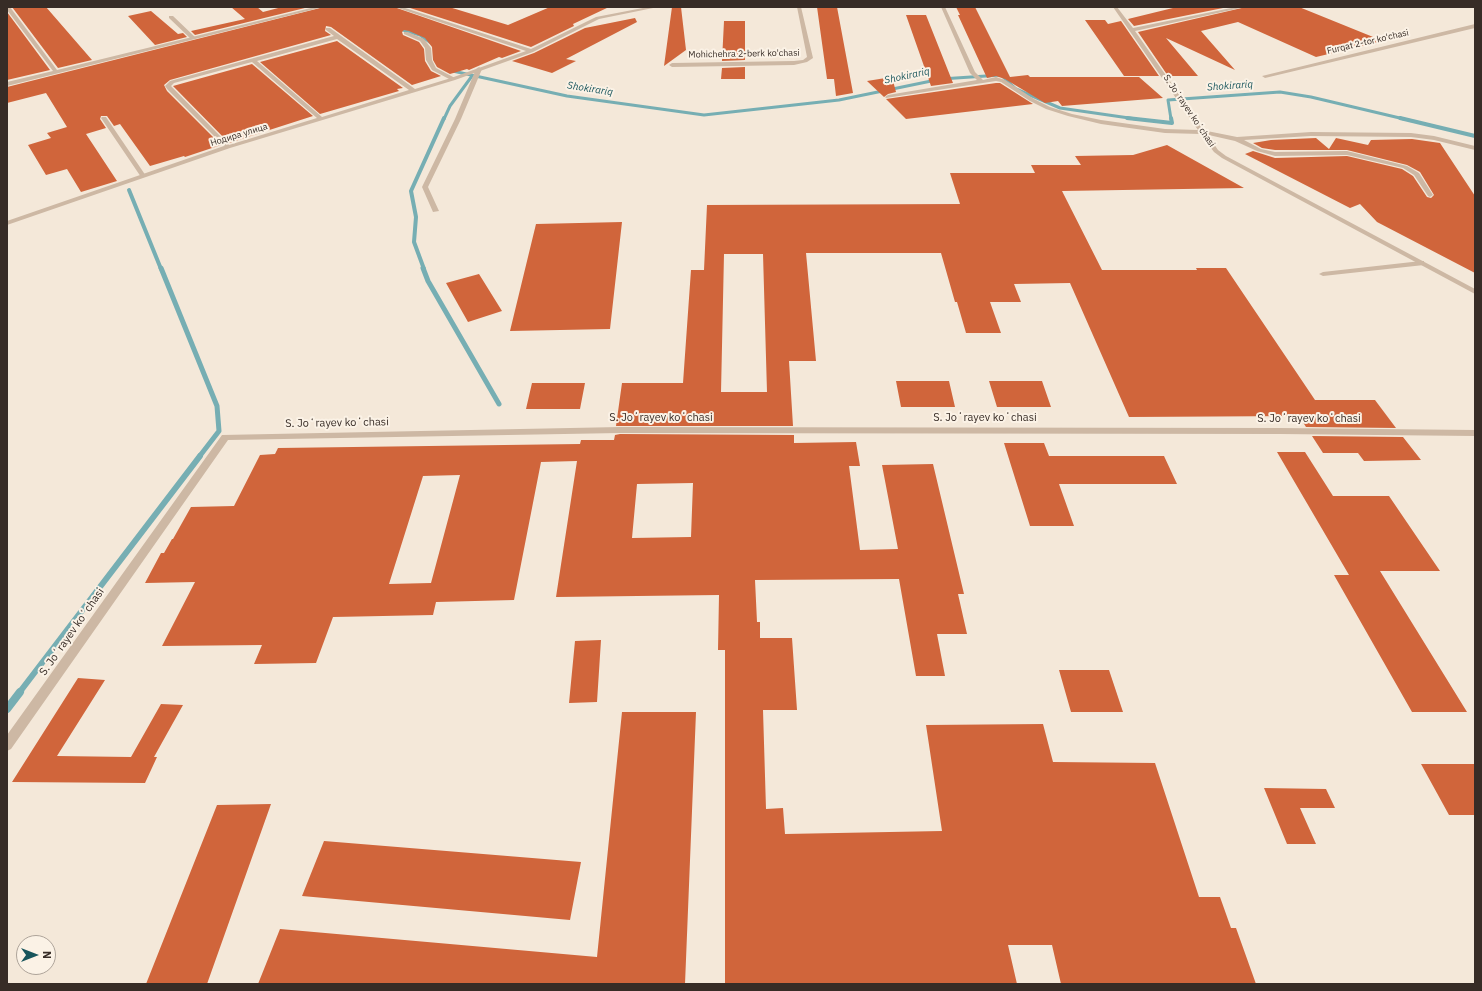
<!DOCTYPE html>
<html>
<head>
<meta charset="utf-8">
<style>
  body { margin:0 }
  #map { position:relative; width:1482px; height:991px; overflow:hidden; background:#f4e8d9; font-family:"IBM Plex Sans",sans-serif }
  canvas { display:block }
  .frame { position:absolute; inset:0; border:8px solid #372c26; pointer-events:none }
  .north { position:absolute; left:16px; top:935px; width:40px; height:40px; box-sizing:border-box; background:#fbf2e6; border:1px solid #ada399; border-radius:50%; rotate:90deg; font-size:11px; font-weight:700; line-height:16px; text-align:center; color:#372c26 }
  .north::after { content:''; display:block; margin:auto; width:14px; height:18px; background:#18555c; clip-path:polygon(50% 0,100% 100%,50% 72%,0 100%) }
</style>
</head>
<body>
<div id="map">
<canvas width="1482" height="991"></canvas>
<div class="frame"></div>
<div class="north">N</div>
</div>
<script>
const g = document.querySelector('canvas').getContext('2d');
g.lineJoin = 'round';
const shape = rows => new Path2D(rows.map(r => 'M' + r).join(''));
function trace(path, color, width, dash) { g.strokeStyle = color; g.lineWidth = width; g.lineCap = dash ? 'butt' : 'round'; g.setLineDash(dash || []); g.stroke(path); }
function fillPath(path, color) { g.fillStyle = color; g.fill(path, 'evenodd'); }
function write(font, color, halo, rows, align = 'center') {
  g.font = font + ' "IBM Plex Sans",sans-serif'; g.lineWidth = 4; g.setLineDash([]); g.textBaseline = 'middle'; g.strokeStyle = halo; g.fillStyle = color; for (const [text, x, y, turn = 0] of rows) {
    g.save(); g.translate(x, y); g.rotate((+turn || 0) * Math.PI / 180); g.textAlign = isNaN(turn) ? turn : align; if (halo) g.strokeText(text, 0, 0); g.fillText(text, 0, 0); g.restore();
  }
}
trace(shape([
  [396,28,420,35,431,43],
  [448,70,567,96,704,115,839,100,941,79,1001,75,1016,89,1060,108,1136,119],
  [444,119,450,106,472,76],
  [1171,119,1168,100,1280,92,1311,97,1404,119]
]), '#76aeb3', 3);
trace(shape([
  [1127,118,1172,123,1171,118],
  [1400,118,1475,136],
  [129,190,161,269],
  [424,269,414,242,416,217,411,191,444,118]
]), '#76aeb3', 4);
trace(shape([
  [161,268,217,406,219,431,199,457],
  [423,268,428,281,499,404]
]), '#76aeb3', 5);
trace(shape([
  [19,693,200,456]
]), '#76aeb3', 6);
trace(shape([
  [7,709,20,692]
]), '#76aeb3', 8);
fillPath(shape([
  [12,7,46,7,92,60,58,68],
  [231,7,257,7,263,12,282,7,309,7,195,35,191,31,245,19],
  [324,7,394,7,521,51,502,58,499,57,469,70,467,69,450,74,437,67,433,60,432,47,425,38,409,31,404,30,402,32,403,35,419,42,424,49,425,61,431,71,441,76,412,85,331,27,326,26,325,31,331,35,170,80,164,85,167,91,221,145,185,157,184,156,150,166,120,124,114,126,107,116,101,116,100,119,106,128,86,134,117,181,81,192,67,169,46,175,28,145,51,138,47,133,67,127,46,93,7,103,7,87],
  [407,7,449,7,508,25,550,7,609,7,573,24,574,26,531,47],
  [672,7,681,7,686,50,664,66],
  [817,7,837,7,853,93,836,96,834,79,827,79],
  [956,7,975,7,1010,77,1028,75,1030,77,1139,77,1163,98,1062,106,1058,101,1045,103,1005,79,996,76,987,78,958,15,960,15],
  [1177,7,1228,7,1134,26,1128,19],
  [1246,7,1299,7,1383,41,1316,57,1238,22,1201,31,1235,70,1166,38,1198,76,1168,76,1138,32],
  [151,11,178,34,183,33,187,37,155,45,128,16],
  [7,12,50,70,7,80],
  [906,15,926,15,953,83,931,86],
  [635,18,637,22,566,59,576,61,552,73,512,61,534,53,585,28],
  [1085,20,1105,20,1108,24,1121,21,1159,76,1124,76],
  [724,21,745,21,745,60,722,61],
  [337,41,403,88,397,89,399,91,320,114,260,62],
  [252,64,313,116,229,143,173,86],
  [745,67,745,79,721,79,722,68],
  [892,77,896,92,888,94,884,97,867,81],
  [996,83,1000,83,1033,104,906,119,886,99],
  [1316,138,1329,149,1336,138,1368,145,1371,140,1412,139,1440,143,1475,196,1475,273,1377,222,1360,204,1350,208,1245,154,1253,151,1275,158,1347,156,1402,169,1413,176,1427,197,1431,198,1434,195,1420,172,1407,165,1347,150,1275,150,1262,148,1253,143,1271,140],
  [1167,145,1244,188,1062,191,1102,270,1197,270,1196,268,1226,268,1315,400,1375,400,1396,428,1306,427,1299,416,1129,417,1070,283,1014,284,1021,302,990,302,1001,333,966,333,957,302,955,302,941,253,806,253,816,361,789,361,793,426,616,426,622,383,683,383,691,270,704,270,707,205,960,204,950,173,1035,173,1031,165,1081,165,1075,156,1133,155],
  [724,254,763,254,767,392,721,392],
  [622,222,610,329,510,331,536,224],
  [479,274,502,311,468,322,446,283],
  [896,381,949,381,955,407,901,407],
  [989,381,1042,381,1051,407,997,407],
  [532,383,585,383,580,409,526,409],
  [620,434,794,435,794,443,856,442,860,466,849,466,860,550,898,549,882,465,933,464,964,594,958,594,967,634,937,634,945,676,916,676,899,579,755,580,757,622,760,622,760,638,792,638,797,710,763,710,766,809,783,808,785,834,942,831,926,725,1043,724,1053,762,1155,763,1199,897,1220,897,1231,928,1236,928,1256,984,1061,984,1052,945,1008,945,1017,984,725,984,725,650,718,650,719,595,556,597,577,461,541,462,514,600,436,602,433,615,333,617,316,663,254,664,262,645,162,646,195,582,145,583,161,553,164,553,172,539,173,539,191,507,234,506,260,455,275,454,278,448,580,444,581,440,614,440,615,435],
  [460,475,431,583,389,584,423,476],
  [693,483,691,537,632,538,637,484],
  [1312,436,1403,437,1421,460,1364,461,1358,453,1323,453],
  [1004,443,1044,443,1049,456,1164,456,1177,484,1059,484,1074,526,1030,526],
  [1277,452,1305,452,1333,496,1389,496,1440,571,1380,571,1467,712,1412,712,1334,575,1349,575],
  [601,640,597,702,569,703,575,641],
  [1059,670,1109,670,1123,712,1071,712],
  [78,678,105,680,57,756,131,757,161,704,183,705,154,757,157,757,145,783,12,782],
  [622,712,696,712,685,984,258,984,280,929,597,957],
  [1421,764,1475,764,1475,815,1449,815],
  [1264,788,1326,789,1335,808,1300,808,1316,844,1287,844],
  [271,804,207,984,146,984,217,805],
  [324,841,581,862,570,920,302,896]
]), '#d0653b');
fillPath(shape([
  [169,16,173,16,195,37,195,39,191,39,169,18,169,16],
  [404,32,408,32,424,39,431,48,432,60,436,68,455,78,455,80,451,80,432,70,426,60,425,48,420,41,404,34,404,32],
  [479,67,482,69,461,119,428,187,439,211,433,212,422,187,455,119,476,69,479,67],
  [102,117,106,117,146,176,145,177,141,177,101,118,102,117],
  [1202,130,1237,137,1311,132,1411,133,1434,136,1475,146,1475,150,1434,140,1411,137,1311,136,1244,140,1261,149,1275,152,1347,151,1407,166,1419,173,1433,195,1430,197,1428,196,1414,175,1403,168,1347,155,1275,156,1257,151,1235,141,1200,133,1200,131,1202,130],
  [1421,261,1424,261,1424,265,1323,276,1319,274,1323,272,1421,261]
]), '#cdb8a4');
fillPath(shape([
  [7,7,10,7,57,70,315,7,323,7,7,86,7,82,53,71,7,10,7,7],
  [395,7,402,7,531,49,596,17,648,7,658,7,599,19,533,52,455,80,230,148,7,225,7,221,224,146,168,90,165,86,170,81,334,36,326,30,326,28,330,28,415,89,451,78,526,51,395,7],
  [337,39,409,90,322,117,257,61,337,39],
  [252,62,317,118,229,145,171,86,174,83,252,62],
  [797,7,801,7,813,58,807,62,794,65,672,67,669,65,672,63,794,61,803,60,807,57,797,7],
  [941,7,945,7,975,72,983,80,996,77,1005,80,1034,99,1050,107,1072,114,1101,120,1165,129,1198,130,1113,7,1117,7,1133,28,1236,7,1245,7,1135,31,1218,150,1226,156,1475,289,1475,294,1222,158,1214,152,1200,134,1165,133,1101,124,1068,116,1046,109,1030,101,1001,82,996,81,886,98,885,97,888,95,977,80,970,73,941,7],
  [1475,24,1475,28,1265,78,1262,76,1475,24],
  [620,427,1280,428,1475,430,1475,436,1280,434,620,433,228,440,11,749,7,751,7,735,222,435,620,427]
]), '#cdb8a4');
write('9px', '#372c26', '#fbf2e6', [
  ["Furqat 2-tor ko'chasi",1368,42,-13],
  ["Mohichehra 2-berk ko'chasi",744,54,-1],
  ["S. Joʻrayev koʻchasi",1189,111,56],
  ["Нодира улица",239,135,-17]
]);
write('italic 10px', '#18555c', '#fbf2e6', [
  ["Shokirariq",907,76,-12],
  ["Shokirariq",1230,86,-4],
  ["Shokirariq",590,89,9]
]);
write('11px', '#372c26', '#fbf2e6', [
  ["S. Joʻrayev koʻchasi",661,418],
  ["S. Joʻrayev koʻchasi",985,418],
  ["S. Joʻrayev koʻchasi",1309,419],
  ["S. Joʻrayev koʻchasi",337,423,-1],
  ["S. Joʻrayev koʻchasi",72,632,-55]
]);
</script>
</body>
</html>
